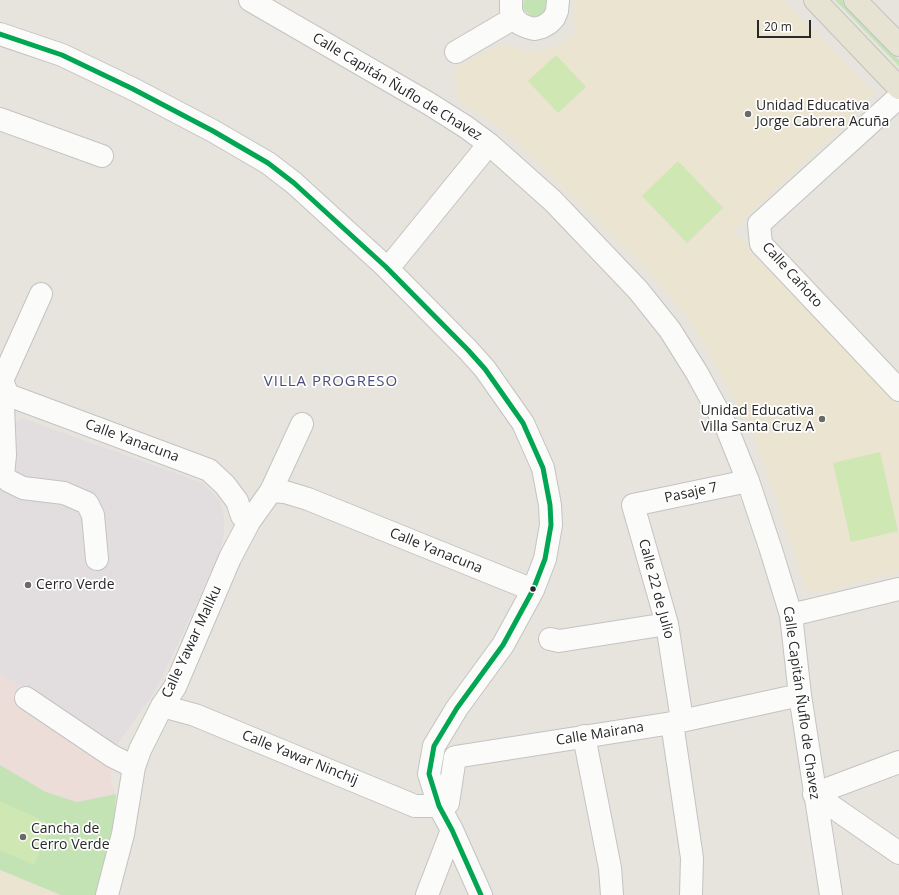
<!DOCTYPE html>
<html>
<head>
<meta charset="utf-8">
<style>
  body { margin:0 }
  #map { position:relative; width:899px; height:895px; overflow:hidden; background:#e7e4dd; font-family:"Open Sans",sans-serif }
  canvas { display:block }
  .scale { position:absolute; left:757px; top:20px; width:54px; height:18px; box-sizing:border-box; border:2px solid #282828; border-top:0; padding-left:5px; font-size:12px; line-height:14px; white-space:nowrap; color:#282828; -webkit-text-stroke:3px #fff; paint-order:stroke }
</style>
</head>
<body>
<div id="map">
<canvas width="899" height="895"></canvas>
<div class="scale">20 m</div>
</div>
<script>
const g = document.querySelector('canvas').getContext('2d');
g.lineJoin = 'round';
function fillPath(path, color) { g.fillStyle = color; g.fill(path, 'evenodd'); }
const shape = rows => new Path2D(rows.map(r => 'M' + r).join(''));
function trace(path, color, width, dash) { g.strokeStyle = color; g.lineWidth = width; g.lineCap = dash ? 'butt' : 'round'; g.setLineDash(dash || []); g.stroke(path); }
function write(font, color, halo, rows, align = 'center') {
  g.font = font + ' "Open Sans",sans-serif'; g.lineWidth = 3.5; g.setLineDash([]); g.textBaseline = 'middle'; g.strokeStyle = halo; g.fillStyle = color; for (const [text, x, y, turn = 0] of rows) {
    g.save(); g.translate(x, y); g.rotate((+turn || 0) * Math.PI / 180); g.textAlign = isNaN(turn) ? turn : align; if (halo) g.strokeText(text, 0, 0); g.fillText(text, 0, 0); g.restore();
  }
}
fillPath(shape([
  [22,418,203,483,219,500,224,516,224,534,220,553,157,688,115,748,0,673,0,429,3,431]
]), '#e2dee0');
fillPath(shape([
  [573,0,784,0,875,94,733,230,899,406,899,572,821,592,810,591,805,585,767,472,752,433,712,358,686,315,642,264,537,162,503,130,459,101,455,77,457,67,500,44,531,52,556,47,575,33],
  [0,870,61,895,0,895]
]), '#eae4d1');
fillPath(shape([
  [0,673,115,748,112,756,111,781,116,794,77,802,46,792,0,765]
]), '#edddd9');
fillPath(shape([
  [524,0,547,0,546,10,540,16,531,16,524,10,523,6],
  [835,0,842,0,899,60,899,66],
  [0,765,46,792,77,802,116,794,114,824,106,865,96,895,61,895,0,870]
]), '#c4e3b5');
fillPath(shape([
  [556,55,586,87,558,113,528,81],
  [678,161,723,208,687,243,642,196],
  [880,452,898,531,851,542,833,463],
  [0,801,52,825,34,865,0,850]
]), '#cfe7b3');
const minor = shape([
  [250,0,428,103,466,127,489,144,553,201,638,290,670,330,697,373,726,426,748,481,771,550,791,615,800,695,831,895],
  [511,0,511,11,514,18,520,24,527,27,534,29,542,27,549,23,554,18,557,11,558,0],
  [0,34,62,55,133,89,213,131,268,163,294,183,386,267,468,350,485,369,523,423,543,468,550,505,551,525,545,559,533,590,503,645,457,708,434,746,429,774,439,806,452,830,481,895],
  [456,52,514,18],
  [899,97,759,224,761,244,899,390],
  [0,119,102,156],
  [394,261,489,144],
  [0,381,2,381,8,395,209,470,225,485,237,501,242,516,249,522],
  [2,381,5,455,3,475,9,481,23,488,64,493,87,503,93,515,97,559],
  [0,385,41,294],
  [271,491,285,492,308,499,533,590],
  [791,615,899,589],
  [550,639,559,641,667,624],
  [26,698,112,756,134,767],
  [162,706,195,715,415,806,439,806,448,803,455,757,672,723,800,695],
  [682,720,667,624,633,505,748,481],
  [672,723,692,858,691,895],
  [584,736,610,868,612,895],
  [814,794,899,853],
  [814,794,899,762],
  [107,895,123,834,134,767,140,750,162,706,175,687,230,558,249,522,271,491,302,424],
  [427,895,452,830]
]);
const major = shape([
  [815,0,899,88],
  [855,0,899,45]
]);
trace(minor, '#c4c3c3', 24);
trace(major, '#c3c2c0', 24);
trace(minor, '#fbfbfa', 22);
trace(major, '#e6e3d2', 22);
trace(shape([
  [0,34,62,55,133,89,213,131,268,163,294,183,386,267,468,350,485,369,523,423,543,468,550,505,551,525,545,559,533,590,503,645,457,708,434,746,429,774,439,806,452,830,481,895]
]), '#00a651', 5);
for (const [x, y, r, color] of [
  [748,114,4,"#6b6a67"],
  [822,419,4,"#6b6a67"],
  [28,585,4,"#6b6a67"],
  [533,589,3.5,"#282828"],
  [23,837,4,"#6b6a67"]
]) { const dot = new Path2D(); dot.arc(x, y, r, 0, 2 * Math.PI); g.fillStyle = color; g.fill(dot); trace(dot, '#fff', 1.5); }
write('14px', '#282828', '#fff', [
  ["Calle Capitán Ñuflo de Chavez",397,87,31],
  ["Calle Cañoto",792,275,48],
  ["Calle Yanacuna",132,441,20],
  ["Pasaje 7",691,493,-12],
  ["Calle Yanacuna",436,551,22],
  ["Calle 22 de Julio",656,589,75],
  ["Calle Yawar Mallku",192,642,-65],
  ["Calle Capitán Ñuflo de Chavez",801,703,82],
  ["Calle Mairana",600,734,-9],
  ["Calle Yawar Ninchij",300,758,22]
]);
write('14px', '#282828', '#fff', [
  ["Unidad Educativa",756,106],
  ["Jorge Cabrera Acuña",756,122],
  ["Unidad Educativa",814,411,"right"],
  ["Villa Santa Cruz A",814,427,"right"],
  ["Cerro Verde",36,585],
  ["Cancha de",31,829],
  ["Cerro Verde",31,845]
], 'left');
g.letterSpacing = '1px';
write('15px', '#494d78', '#fff', [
  ["VILLA PROGRESO",331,382]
]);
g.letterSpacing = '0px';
</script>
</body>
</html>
